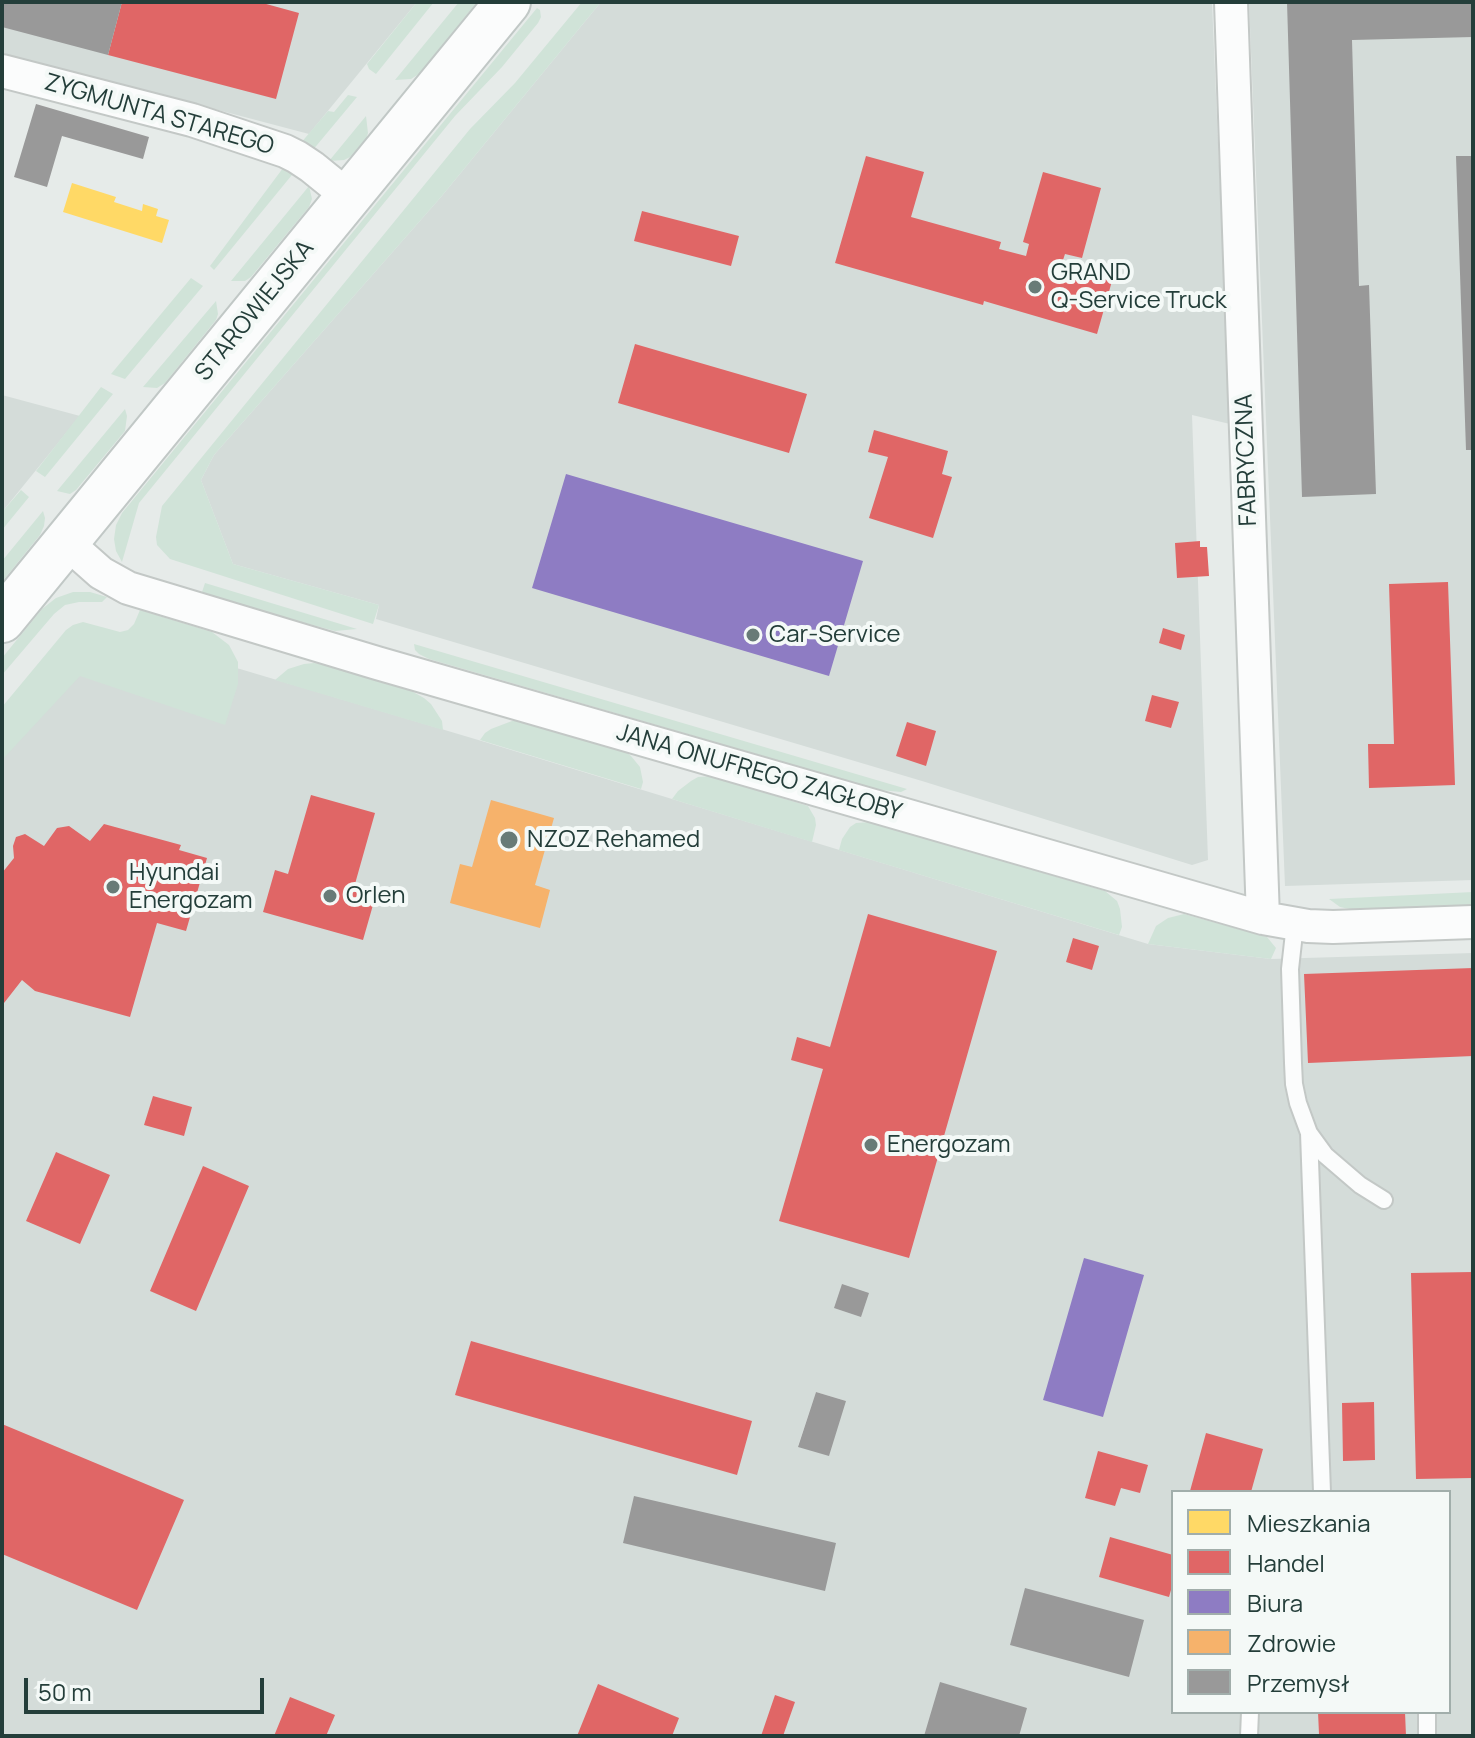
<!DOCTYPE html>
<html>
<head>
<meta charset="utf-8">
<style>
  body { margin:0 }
  #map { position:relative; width:1475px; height:1738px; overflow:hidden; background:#e6ebe9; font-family:Manrope,sans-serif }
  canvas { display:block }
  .frame { position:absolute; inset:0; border:4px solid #243e3a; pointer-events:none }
  .legend { position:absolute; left:1171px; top:1490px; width:280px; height:224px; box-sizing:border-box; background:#f4f9f7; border:2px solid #a1aeab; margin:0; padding:10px 14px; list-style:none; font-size:24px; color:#243e3a }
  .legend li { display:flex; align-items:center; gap:16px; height:40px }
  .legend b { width:40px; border:2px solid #a1aeab }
  .scale { position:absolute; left:24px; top:1678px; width:240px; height:36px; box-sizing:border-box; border:4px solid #243e3a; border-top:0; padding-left:10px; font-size:24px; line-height:28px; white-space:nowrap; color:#243e3a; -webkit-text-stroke:6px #f4f9f7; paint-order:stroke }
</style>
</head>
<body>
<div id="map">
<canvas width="1475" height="1738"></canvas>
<div class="frame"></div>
<ul class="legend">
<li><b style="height:22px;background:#ffd966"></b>Mieszkania</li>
<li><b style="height:22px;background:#e06666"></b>Handel</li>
<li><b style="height:22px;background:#8e7cc3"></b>Biura</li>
<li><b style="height:22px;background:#f6b26b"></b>Zdrowie</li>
<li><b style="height:22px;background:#999"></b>Przemysł</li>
</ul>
<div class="scale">50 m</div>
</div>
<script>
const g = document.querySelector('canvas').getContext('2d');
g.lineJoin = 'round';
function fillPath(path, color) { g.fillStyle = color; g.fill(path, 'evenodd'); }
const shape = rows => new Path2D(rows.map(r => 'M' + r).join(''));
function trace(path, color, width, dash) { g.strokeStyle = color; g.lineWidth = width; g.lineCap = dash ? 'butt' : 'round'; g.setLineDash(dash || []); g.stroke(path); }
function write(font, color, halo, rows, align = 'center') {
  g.font = font + ' Manrope,sans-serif'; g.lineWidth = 8; g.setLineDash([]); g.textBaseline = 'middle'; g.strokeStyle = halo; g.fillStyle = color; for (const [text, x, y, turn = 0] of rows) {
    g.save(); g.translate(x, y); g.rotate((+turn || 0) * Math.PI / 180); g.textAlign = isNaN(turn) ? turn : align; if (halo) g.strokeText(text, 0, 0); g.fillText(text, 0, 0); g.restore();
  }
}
fillPath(shape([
  [2,2,417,2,309,134,2,53],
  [601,2,1212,2,1230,424,1192,415,1208,860,1192,865,922,781,376,619,379,605,233,564,201,480,214,455,441,197],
  [1249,2,1473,2,1473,880,1285,886],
  [2,395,80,416,2,512],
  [91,629,240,669,485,742,1148,944,1271,959,1473,953,1473,1736,2,1736,2,737],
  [816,1392,846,1401,798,1446],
  [1173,1492,1449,1492,1449,1712,1173,1712]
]), '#d4dcd9');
fillPath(shape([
  [417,2,434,2,376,74,369,69,367,64],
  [459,2,477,2,419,74,411,79,395,80],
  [582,2,601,2,441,197,214,455,201,480,233,564,379,605,373,624,170,559,157,545,156,537,162,506,470,129,515,83],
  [537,8,540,10,541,17,538,23,502,67,455,116,139,503,122,562,116,551,114,539,116,525,122,513],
  [348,95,357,97,312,151,300,144,328,111,334,112],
  [366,116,368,133,366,139,350,157,344,160,329,161],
  [286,164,296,170,214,270,210,266],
  [309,186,312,199,309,207,251,277,245,281,231,281],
  [191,278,203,286,125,379,111,374],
  [216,301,218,314,216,320,165,383,157,388,143,387],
  [101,387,113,394,45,477,36,471],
  [125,409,127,416,125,431,76,490,70,494,57,491],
  [21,490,29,497,2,530,2,512],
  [43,511,45,518,44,526,40,535,2,582,2,561],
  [205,583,357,629,335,631,204,596,202,592],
  [73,592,90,592,107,597,102,602,79,602,65,605,54,614,2,675,2,658,42,609,56,598],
  [140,610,212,632,229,645,238,662,238,684,225,725,80,676,2,760,2,707,66,630,73,625,83,622,120,632,128,630,134,624],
  [414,644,907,789,901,792,880,790,429,659,419,654,415,650],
  [314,663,325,665,406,688,424,698,431,704,442,721,443,730,275,680,288,669,304,664],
  [512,721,520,721,625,751,631,756,640,767,643,782,641,789,480,740,485,733,491,729],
  [712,776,808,806,815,818,816,825,812,842,672,799,678,791,691,781,698,777],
  [870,822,1105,891,1117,901,1120,909,1122,927,1119,935,839,850,842,839,850,827,856,823],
  [1473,892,1473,905,1354,910,1340,907,1329,899],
  [1184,914,1267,937,1276,948,1271,959,1148,944,1156,926,1168,918]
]), '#d0e3d8');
fillPath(shape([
  [72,183,116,197,114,202,142,211,143,204,158,209,156,216,169,220,162,243,63,212]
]), '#ffd966');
fillPath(shape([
  [122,2,259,2,299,13,276,99,108,55],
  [866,156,924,172,911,217,1001,242,999,249,1026,256,1029,244,1023,242,1043,172,1101,188,1082,258,1065,254,1061,266,1112,281,1097,334,984,301,983,305,835,263],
  [642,211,739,236,731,266,634,241],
  [635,344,807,394,789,453,618,403],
  [874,430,948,451,942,474,952,477,933,538,869,518,888,457,868,452],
  [1200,541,1200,547,1207,547,1209,576,1177,578,1175,543],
  [1448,582,1455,785,1369,788,1368,744,1394,744,1389,584],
  [1163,628,1185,635,1181,650,1159,643],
  [1152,695,1179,702,1171,728,1145,721],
  [907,722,936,731,926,766,896,756],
  [311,795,375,813,353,891,375,898,363,940,263,912,275,870,288,874],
  [104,824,181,845,179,850,207,858,186,931,157,923,130,1017,35,991,22,980,4,1003,2,1001,2,873,14,858,13,846,16,837,25,834,44,846,57,828,69,826,90,841],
  [868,914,997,951,909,1258,779,1221,823,1069,791,1060,797,1037,830,1047],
  [1073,938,1099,946,1092,970,1066,962],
  [1473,968,1473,1056,1308,1063,1304,974],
  [153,1096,192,1107,184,1136,144,1125],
  [56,1152,110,1175,80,1244,26,1221],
  [203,1166,249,1186,196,1311,150,1291],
  [1473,1272,1473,1478,1416,1479,1411,1273],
  [471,1341,752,1421,737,1475,455,1395],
  [1374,1402,1375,1460,1343,1461,1342,1403],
  [2,1424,184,1500,137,1610,2,1554],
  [1206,1433,1263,1449,1251,1492,1190,1491],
  [1098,1451,1148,1465,1140,1493,1121,1488,1115,1506,1085,1498],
  [1110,1537,1173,1555,1173,1583,1169,1597,1099,1577],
  [598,1684,679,1718,672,1736,577,1736],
  [775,1695,795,1702,783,1736,761,1736],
  [290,1697,335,1715,326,1736,274,1736],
  [1318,1712,1405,1712,1406,1736,1330,1736,1330,1734,1319,1734]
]), '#e06666');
fillPath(shape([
  [566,474,863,561,829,676,532,588],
  [1084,1258,1144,1275,1103,1417,1043,1400]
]), '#8e7cc3');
fillPath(shape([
  [491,800,554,818,535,885,550,890,540,928,450,903,460,864,472,867]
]), '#f6b26b');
fillPath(shape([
  [2,2,122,2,108,55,2,27],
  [1287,2,1473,2,1473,37,1352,40,1359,286,1369,285,1376,494,1302,497],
  [36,104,149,137,143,159,62,136,47,187,14,177],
  [1456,156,1473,156,1473,450,1466,450],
  [842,1284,869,1293,861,1317,834,1308],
  [816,1392,846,1401,829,1456,798,1447],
  [634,1496,836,1543,825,1591,623,1543],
  [1025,1588,1144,1620,1129,1677,1010,1645],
  [940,1682,1027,1708,1019,1736,924,1736]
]), '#999');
const lane = shape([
  [1295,924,1290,969,1293,1063,1294,1084,1298,1103,1309,1133,1325,1155,1360,1185,1384,1200],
  [1309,1133,1322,1492],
  [1427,1712,1427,1736],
  [1249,1736,1250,1712]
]);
const street = shape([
  [1231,2,1263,918],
  [2,71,192,120,285,151,297,157,312,167,349,197],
  [66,542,101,573,128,588,377,663,1263,918,1308,926,1333,927,1473,922]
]);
const secondary = shape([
  [2,620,508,2]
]);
trace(lane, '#c3c8c6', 20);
trace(street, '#c3c8c6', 36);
trace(secondary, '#c1c8c6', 48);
trace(lane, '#fbfcfc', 16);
trace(street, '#fbfcfc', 32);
trace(secondary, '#fbfcfc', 44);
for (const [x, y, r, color] of [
  [1035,287,8,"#687b77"],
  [753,635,8,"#687b77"],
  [509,840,10,"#687b77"],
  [113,887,8,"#687b77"],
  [330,896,8,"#687b77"],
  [871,1145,8,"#687b77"]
]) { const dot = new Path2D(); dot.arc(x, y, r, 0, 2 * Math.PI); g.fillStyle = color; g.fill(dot); trace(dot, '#f4f9f7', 3); }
write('24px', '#243e3a', '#f4f9f7', [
  ["ZYGMUNTA STAREGO",159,115,16],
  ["STAROWIEJSKA",255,311,-51],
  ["FABRYCZNA",1247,460,-92],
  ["JANA ONUFREGO ZAGŁOBY",759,773,16]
]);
write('24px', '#243e3a', '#f4f9f7', [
  ["GRAND",1051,273],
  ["Q-Service Truck",1051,301],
  ["Car-Service",769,635],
  ["NZOZ Rehamed",527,840],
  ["Hyundai",129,873],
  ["Energozam",129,901],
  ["Orlen",346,896],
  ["Energozam",887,1145]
], 'left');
</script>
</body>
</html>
